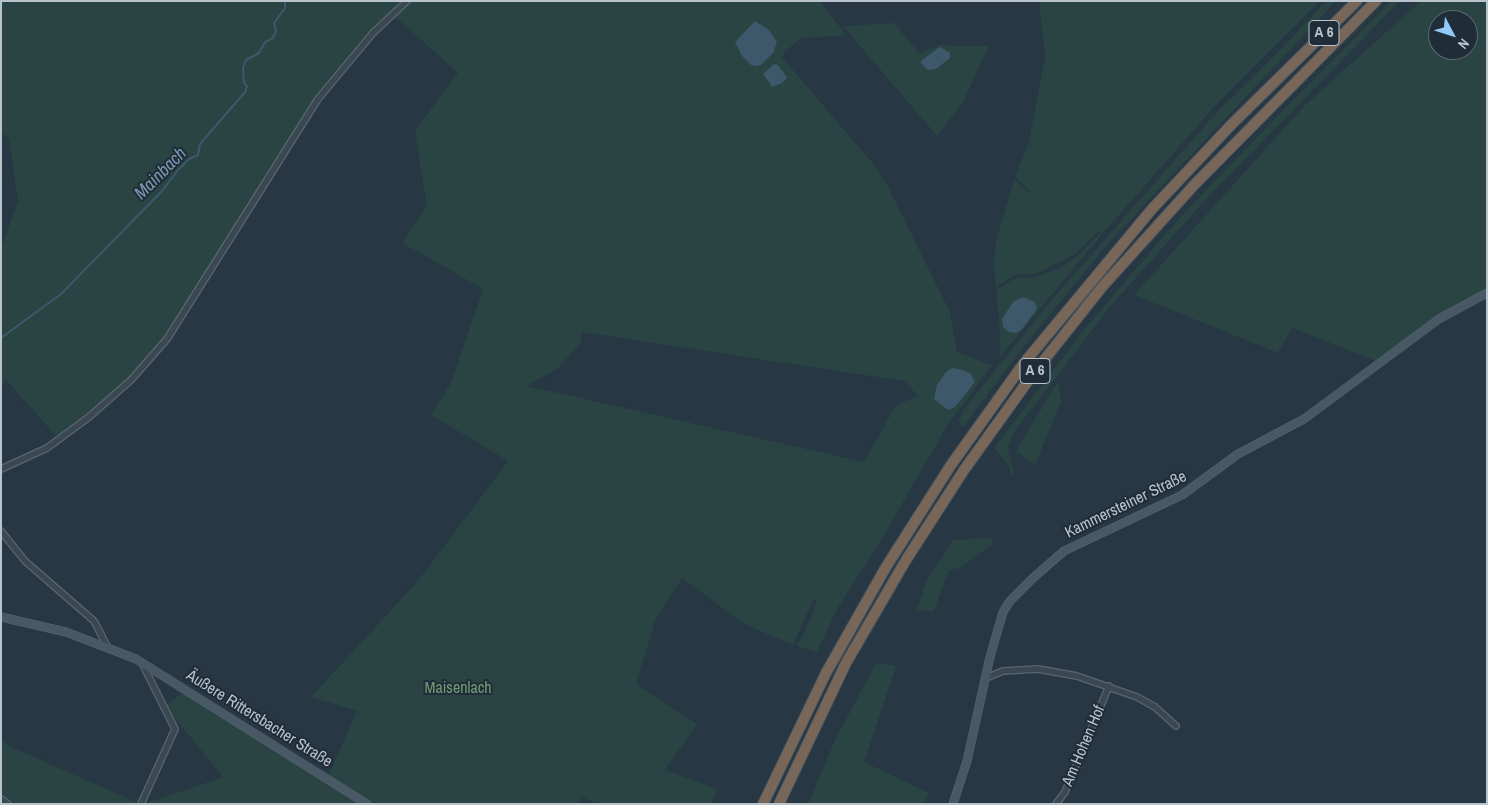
<!DOCTYPE html>
<html>
<head>
<meta charset="utf-8">
<style>
  body { margin:0 }
  #map { position:relative; width:1488px; height:805px; overflow:hidden; background:#273743; font-family:"Archivo Narrow",sans-serif }
  canvas { display:block }
  .frame { position:absolute; inset:0; border:2px solid #b8c3cc; pointer-events:none }
  .north { position:absolute; left:1428px; top:10px; width:50px; height:50px; box-sizing:border-box; background:#202d38; border:1px solid #5d6973; border-radius:50%; rotate:130deg; font-size:14px; font-weight:700; line-height:20px; text-align:center; color:#b8c3cc }
  .north::after { content:''; display:block; margin:auto; width:18px; height:22px; background:#91c9f8; clip-path:polygon(50% 0,100% 100%,50% 72%,0 100%) }
</style>
</head>
<body>
<div id="map">
<canvas width="1488" height="805"></canvas>
<div class="frame"></div>
<div class="north">N</div>
</div>
<script>
const g = document.querySelector('canvas').getContext('2d');
g.lineJoin = 'round';
function fillPath(path, color) { g.fillStyle = color; g.fill(path, 'evenodd'); }
const shape = rows => new Path2D(rows.map(r => 'M' + r).join(''));
function trace(path, color, width, dash) { g.strokeStyle = color; g.lineWidth = width; g.lineCap = dash ? 'butt' : 'round'; g.setLineDash(dash || []); g.stroke(path); }
function write(font, color, halo, rows, align = 'center') {
  g.font = font + ' "Archivo Narrow",sans-serif'; g.lineWidth = 4; g.setLineDash([]); g.textBaseline = 'middle'; g.strokeStyle = halo; g.fillStyle = color; for (const [text, x, y, turn = 0] of rows) {
    g.save(); g.translate(x, y); g.rotate((+turn || 0) * Math.PI / 180); g.textAlign = isNaN(turn) ? turn : align; if (halo) g.strokeText(text, 0, 0); g.fillText(text, 0, 0); g.restore();
  }
}
fillPath(shape([
  [1,1,820,1,846,35,802,38,785,51,782,57,875,166,888,187,950,312,957,352,992,365,947,426,880,542,837,609,817,652,796,646,803,636,817,601,813,600,793,645,744,624,682,578,655,620,636,684,697,724,665,770,717,789,711,804,598,804,582,797,578,804,144,804,223,777,165,706,184,692,326,781,357,711,311,697,417,582,508,461,431,415,451,383,483,289,402,243,427,206,415,131,458,73,392,14,360,45,304,121,173,332,114,396,56,436,6,380,1,387,1,249,18,201,9,138,1,133],
  [582,332,904,381,918,396,896,405,864,462,527,386,558,368,580,344],
  [1039,1,1320,1,1215,106,1103,233,1000,357,1000,331,996,290,1016,278,1033,277,1058,269,1078,256,1101,232,1099,231,1074,255,1035,274,1015,275,996,287,994,265,996,241,1014,180,1039,200,1015,177,1029,142,1045,57],
  [1326,1,1336,1,1105,247,1023,348,963,427,961,425,959,420,964,409,1048,304,1218,111,1290,40],
  [1391,1,1400,1,1208,197,1109,308,1014,432,1008,447,1014,474,1012,476,1008,464,994,448,1087,326,1168,231,1220,175],
  [1421,1,1487,1,1487,289,1427,324,1376,361,1292,328,1278,353,1134,295,1306,104],
  [1438,20,1468,20,1468,50,1438,50],
  [894,23,920,54,942,44,954,46,989,46,963,102,937,136,843,26],
  [1058,381,1061,401,1035,465,1016,451],
  [991,538,993,544,960,568,949,570,934,611,917,610,926,581,953,540],
  [876,663,896,666,864,762,929,793,924,804,808,804,836,738],
  [1,740,13,748,141,804,15,804,1,795]
]), '#294443');
fillPath(shape([
  [755,21,769,30,777,42,773,53,761,65,756,66,751,65,742,56,735,42],
  [940,47,950,53,950,58,936,69,928,70,921,63,922,60],
  [774,64,778,65,787,78,782,83,772,87,763,74],
  [1023,297,1035,302,1037,309,1022,329,1016,333,1009,332,1003,327,1002,319,1013,302],
  [952,368,963,370,971,374,975,382,955,407,948,410,934,399,937,385,946,372]
]), '#3d586b');
trace(shape([
  [1,338,61,294,162,191,178,170,189,159,198,155,200,144,245,92,247,86,244,83,243,68,246,60,259,53,265,42,273,38,276,31,274,23,285,8,285,1]
]), '#3d586b', 2);
const street = shape([
  [1,469,47,448,89,417,131,380,167,339,318,99,373,33,407,1],
  [1,531,25,561,94,621,108,648],
  [986,678,1003,671,1038,669,1077,676,1137,697,1155,707,1176,726],
  [1,799,8,804],
  [141,804,175,729,142,663],
  [1056,804,1065,792,1109,686]
]);
const secondary = shape([
  [1,617,66,632,136,659,367,804],
  [953,804,967,761,990,657,1003,612,1010,601,1033,578,1064,551,1182,495,1238,454,1304,419,1439,319,1487,293]
]);
const highway = shape([
  [763,804,826,673,886,567,951,465,1024,363,1152,209,1232,124,1357,1],
  [779,804,846,663,906,560,964,470,1033,374,1102,287,1195,184,1376,1]
]);
trace(street, '#596670', 8);
trace(secondary, '#596670', 9);
trace(highway, '#46535d', 12);
trace(street, '#3b4852', 5.5);
trace(secondary, '#495865', 8);
trace(highway, '#786758', 10);
for (const [x, y, w] of [
  [1324,33,30],
  [1035,371,30]
]) { const box = new Path2D(); box.roundRect(x - w / 2, y - 12.5, w, 25, 4); g.fillStyle = '#202d38'; g.fill(box); trace(box, '#b8c3cc', 1); }
write('bold 15px', '#b8c3cc', null, [
  ["A 6",1324,33],
  ["A 6",1035,371]
]);
write('16px', '#b8c3cc', '#202d38', [
  ["Kammersteiner Straße",1126,505,-26],
  ["Äußere Rittersbacher Straße",259,719,32],
  ["Am Hohen Hof",1084,746,-67]
]);
write('16px', '#709d73', '#202d38', [
  ["Maisenlach",458,689]
]);
write('italic 18px', '#7998af', '#202d38', [
  ["Mainbach",161,174,-45]
]);
</script>
</body>
</html>
